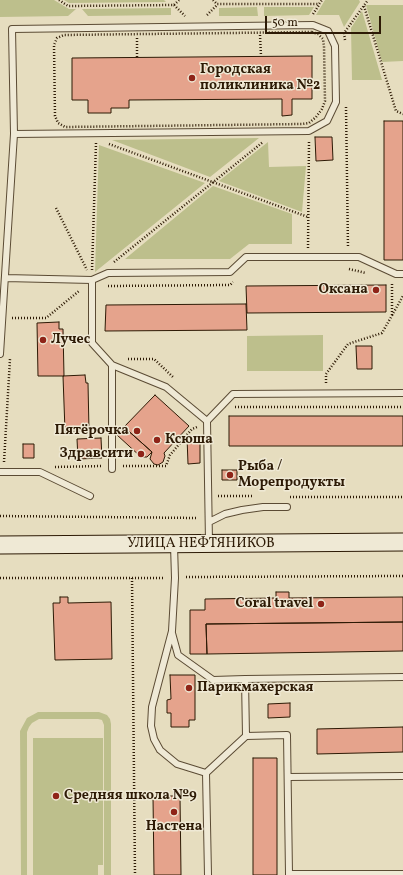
<!DOCTYPE html>
<html>
<head>
<meta charset="utf-8">
<style>
  body { margin:0 }
  #map { position:relative; width:403px; height:875px; overflow:hidden; background:#e6ddbf; font-family:Vollkorn,serif }
  canvas { display:block }
  .scale { position:absolute; left:265px; top:16px; width:116px; height:18px; box-sizing:border-box; border:2px solid #2d1a05; border-top:0; padding-left:5px; font-size:12px; line-height:14px; white-space:nowrap; color:#2d1a05; -webkit-text-stroke:3px #efe9d5; paint-order:stroke }
</style>
</head>
<body>
<div id="map">
<canvas width="403" height="875"></canvas>
<div class="scale">50 m</div>
</div>
<script>
const g = document.querySelector('canvas').getContext('2d');
g.lineJoin = 'round';
function fillPath(path, color) { g.fillStyle = color; g.fill(path, 'evenodd'); }
const shape = rows => new Path2D(rows.map(r => 'M' + r).join(''));
function trace(path, color, width, dash) { g.strokeStyle = color; g.lineWidth = width; g.lineCap = dash ? 'butt' : 'round'; g.setLineDash(dash || []); g.stroke(path); }
function write(font, color, halo, rows, align = 'center') {
  g.font = font + ' Vollkorn,serif'; g.lineWidth = 3; g.setLineDash([]); g.textBaseline = 'middle'; g.strokeStyle = halo; g.fillStyle = color; for (const [text, x, y, turn = 0] of rows) {
    g.save(); g.translate(x, y); g.rotate((+turn || 0) * Math.PI / 180); g.textAlign = isNaN(turn) ? turn : align; if (halo) g.strokeText(text, 0, 0); g.fillText(text, 0, 0); g.restore();
  }
}
fillPath(shape([
  [0,0,54,0,69,9,76,9,68,16,0,17],
  [64,0,164,0,166,2,69,3],
  [325,0,359,0,360,2,344,27,339,15,316,15],
  [366,5,403,5,403,61,382,62],
  [257,7,258,16,219,16,219,8],
  [264,7,314,7,309,15,264,16],
  [171,8,171,15,88,16,82,9],
  [362,11,382,80,352,80,351,28],
  [259,138,210,177,112,140],
  [268,142,269,167,306,166,302,212,219,181],
  [99,145,205,183,95,272],
  [213,186,292,214,292,244,249,244,230,259,125,259],
  [323,335,323,371,247,371,247,336],
  [38,712,99,712,107,715,110,719,111,724,111,875,104,875,104,725,102,720,98,719,39,719,32,723,29,727,27,732,27,875,21,875,20,731,27,718],
  [33,738,103,738,103,865,98,865,98,875,33,875]
]), '#bdbf8c');
const building = shape([
  [312,56,312,99,292,99,292,115,282,116,282,99,129,100,129,108,111,108,111,113,88,113,88,100,72,100,72,58,312,56],
  [384,121,403,121,403,260,384,260,384,121],
  [315,137,332,137,333,160,316,161,315,137],
  [386,285,386,312,247,313,246,286,386,285],
  [246,304,247,330,105,331,106,305,246,304],
  [59,322,59,329,63,329,64,376,38,376,37,323,59,322],
  [356,346,372,346,372,369,357,369,356,346],
  [85,375,86,383,88,383,89,431,65,431,63,376,85,375],
  [155,395,189,426,164,453,165,456,163,462,158,465,154,464,150,459,152,452,124,427,155,395],
  [229,416,403,416,403,446,229,446,229,416],
  [124,427,152,452,147,457,141,457,117,435,124,427],
  [200,436,200,463,188,464,187,437,200,436],
  [101,438,102,458,78,459,77,439,101,438],
  [23,444,34,444,34,458,23,458,23,444],
  [222,470,237,470,237,480,222,480,222,470],
  [276,592,289,592,289,598,403,597,403,622,206,624,207,654,190,654,190,610,205,610,205,599,276,598,276,592],
  [60,597,68,597,68,603,111,602,112,659,55,660,53,603,60,603,60,597],
  [403,622,403,651,207,654,206,624,403,622],
  [170,675,195,675,195,720,189,720,189,727,171,727,171,713,167,713,167,700,171,699,170,675],
  [290,703,290,717,268,718,268,704,290,703],
  [403,727,403,752,317,754,317,729,403,727],
  [253,758,277,758,277,875,253,875,253,758],
  [153,796,180,796,181,875,154,875,153,796]
]);
fillPath(building, '#e5a38c');
trace(building, '#2d1a05', 1);
const lane = shape([
  [5,278,92,280,108,273,230,272,246,257,359,257,396,274,403,274],
  [92,280,92,343,112,365,166,387,207,421],
  [0,354,14,134,12,29,313,25,328,31,335,46,336,102,327,121,309,131,14,134],
  [112,365,112,469],
  [0,472,40,472,90,496],
  [209,522,225,514,242,510,263,507,287,507],
  [209,542,207,421,233,394,403,393],
  [174,545,175,578,172,631,152,707,151,726,154,739,160,750,177,764,206,773,208,875],
  [172,633,178,655,213,680,245,679],
  [246,736,287,735,289,874,403,874],
  [206,773,246,736,245,679,403,677],
  [288,777,403,776]
]);
const secondary = shape([
  [0,545,403,542]
]);
trace(lane, '#5b4b34', 8);
trace(secondary, '#2d1a05', 19);
trace(shape([
  [59,0,68,6,174,5,179,0],
  [213,0,217,4,319,4,322,0],
  [174,5,185,16],
  [364,6,396,111,403,114],
  [313,14,319,5],
  [207,15,217,5],
  [312,32,318,34,323,39,324,46,325,101,322,109,316,117,309,123,302,124,65,127,58,123,55,116,54,45,57,38,64,35,312,32],
  [260,35,261,56],
  [137,38,137,57],
  [345,40,344,33,368,0],
  [346,107,348,248],
  [109,144,308,217],
  [56,208,87,270],
  [308,248,309,141],
  [114,262,263,142],
  [349,269,366,273],
  [92,270,96,143],
  [108,286,230,285,233,282],
  [392,315,392,284],
  [12,318,46,318,79,291],
  [128,359,154,359,174,378],
  [326,383,326,374,348,344,382,333,403,296],
  [235,407,403,407],
  [4,462,10,359],
  [123,466,166,466,170,455,192,429,197,427],
  [55,467,102,466],
  [218,496,253,496],
  [290,497,403,497],
  [0,516,198,518],
  [186,577,403,576],
  [0,578,165,578],
  [132,578,135,875]
]), '#2d1a05', 2.5, [1, 2]);
trace(lane, '#efe9d5', 6);
trace(secondary, '#efe9d5', 17);
for (const [x, y, r, color] of [
  [192,78,4,"#8f2418"],
  [376,290,4,"#8f2418"],
  [43,340,4,"#8f2418"],
  [137,431,4,"#8f2418"],
  [157,440,4,"#8f2418"],
  [141,454,4,"#8f2418"],
  [230,475,4,"#8f2418"],
  [321,604,4,"#8f2418"],
  [189,688,4,"#8f2418"],
  [56,796,4,"#8f2418"],
  [174,812,4,"#8f2418"]
]) { const dot = new Path2D(); dot.arc(x, y, r, 0, 2 * Math.PI); g.fillStyle = color; g.fill(dot); trace(dot, '#efe9d5', 1.5); }
write('bold 14px', '#2d1a05', '#efe9d5', [
  ["Городская",200,70],
  ["поликлиника №2",200,86],
  ["Оксана",368,290,"right"],
  ["Лучес",51,340],
  ["Пятёрочка",129,431,"right"],
  ["Ксюша",165,440],
  ["Здравсити",133,454,"right"],
  ["Рыба /",238,467],
  ["Морепродукты",238,483],
  ["Coral travel",313,604,"right"],
  ["Парикмахерская",197,688],
  ["Средняя школа №9",64,796],
  ["Настена",174,827,"center"]
], 'left');
write('14px', '#2d1a05', '#efe9d5', [
  ["УЛИЦА НЕФТЯНИКОВ",201,544]
]);
</script>
</body>
</html>
